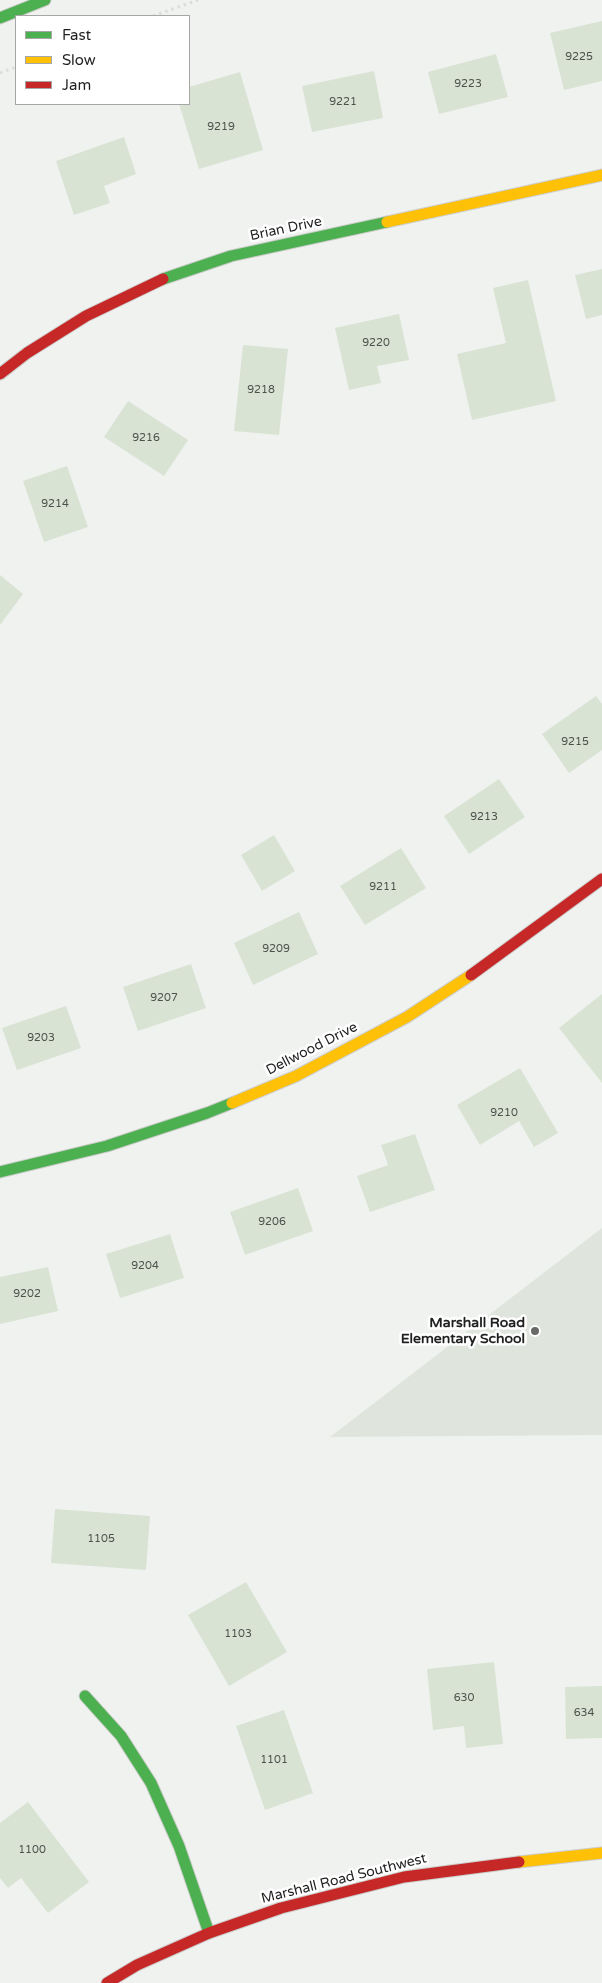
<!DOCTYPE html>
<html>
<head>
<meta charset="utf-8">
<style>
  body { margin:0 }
  #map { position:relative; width:602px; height:1983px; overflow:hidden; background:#f0f2ef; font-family:"Varela Round",sans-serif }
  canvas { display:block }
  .legend { position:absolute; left:15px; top:15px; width:175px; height:90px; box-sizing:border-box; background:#fff; border:1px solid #a5a6a5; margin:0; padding:6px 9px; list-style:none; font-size:15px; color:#1f201f }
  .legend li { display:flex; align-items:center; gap:10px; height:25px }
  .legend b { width:25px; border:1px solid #a5a6a5 }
</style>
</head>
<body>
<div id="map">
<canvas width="602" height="1983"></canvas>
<ul class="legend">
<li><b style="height:6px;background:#4caf50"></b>Fast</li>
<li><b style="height:6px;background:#ffc107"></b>Slow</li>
<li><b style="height:6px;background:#c62828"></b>Jam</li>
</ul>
</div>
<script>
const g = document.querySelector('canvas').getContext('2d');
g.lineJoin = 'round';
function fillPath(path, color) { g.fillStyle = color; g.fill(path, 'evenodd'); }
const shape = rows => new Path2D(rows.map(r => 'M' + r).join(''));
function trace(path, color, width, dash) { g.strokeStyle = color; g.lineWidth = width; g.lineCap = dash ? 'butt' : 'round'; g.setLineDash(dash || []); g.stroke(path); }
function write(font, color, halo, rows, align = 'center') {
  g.font = font + ' "Varela Round",sans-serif'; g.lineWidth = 5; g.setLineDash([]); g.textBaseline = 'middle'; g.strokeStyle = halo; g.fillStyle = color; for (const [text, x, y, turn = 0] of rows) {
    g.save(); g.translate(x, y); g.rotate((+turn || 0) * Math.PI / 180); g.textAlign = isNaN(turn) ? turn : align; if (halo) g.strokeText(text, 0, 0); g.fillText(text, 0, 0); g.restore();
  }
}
fillPath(shape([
  [602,1228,602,1435,330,1437]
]), '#dfe5dd');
fillPath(shape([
  [602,21,602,81,564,90,550,33],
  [496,54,508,97,439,114,428,72],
  [374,71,383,118,312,132,302,86],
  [240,72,263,150,199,169,179,104,189,104,189,87],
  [124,137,136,174,104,186,110,203,74,215,56,161],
  [602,269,602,315,586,319,575,275],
  [528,280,556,401,472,420,457,354,506,343,493,288],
  [399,314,409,360,377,366,381,383,349,390,335,328],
  [243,345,288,349,279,435,234,431],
  [128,401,188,440,164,476,104,437],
  [67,466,88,527,44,542,23,481],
  [0,575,23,594,0,625],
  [596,696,602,704,602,750,569,773,542,734],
  [499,779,525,817,469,854,444,816],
  [274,835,295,871,262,891,241,855],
  [401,848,426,888,365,925,340,886],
  [299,912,318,954,253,985,234,943],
  [191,964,206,1008,138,1031,123,987],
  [602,994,602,1083,559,1028],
  [66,1006,81,1048,17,1070,2,1028],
  [520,1068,558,1133,534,1147,519,1121,480,1145,457,1105],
  [415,1134,435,1190,370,1212,357,1176,388,1165,381,1145],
  [298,1188,313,1231,245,1255,230,1212],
  [170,1234,184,1278,120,1298,106,1254],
  [48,1267,58,1311,0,1324,0,1277],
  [55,1509,150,1516,146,1570,51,1563],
  [246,1582,287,1652,229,1686,188,1615],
  [494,1662,503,1744,466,1748,464,1726,433,1730,427,1669],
  [602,1686,602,1738,566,1739,565,1687],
  [284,1710,313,1793,265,1810,236,1726],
  [28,1802,89,1882,48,1913,21,1878,8,1888,0,1878,0,1823]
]), '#d8e3d4');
const fast = shape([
  [0,18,45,0],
  [163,279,231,256,387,222],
  [0,1172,107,1146,207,1113,232,1103],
  [85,1696,121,1736,151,1783,179,1846,209,1933]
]);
const slow = shape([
  [387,222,602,175],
  [232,1103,296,1076,407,1017,471,975],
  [519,1862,602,1853]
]);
const jam = shape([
  [0,374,27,353,86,316,163,279],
  [471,975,602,879],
  [107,1983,137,1965,209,1933,281,1908,404,1877,519,1862]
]);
trace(fast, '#cccdcb', 13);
trace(slow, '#cccdcb', 13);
trace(jam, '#cccdcb', 13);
trace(shape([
  [153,16,198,0],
  [0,73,16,67]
]), '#dcdcdb', 3, [2.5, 4]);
trace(fast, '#4caf50', 11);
trace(slow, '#ffc107', 11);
trace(jam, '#c62828', 11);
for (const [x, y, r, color] of [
  [535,1331,5,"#686a68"]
]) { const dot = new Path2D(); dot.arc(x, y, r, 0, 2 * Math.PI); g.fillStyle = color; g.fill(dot); trace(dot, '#fff', 2); }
write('11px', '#4d514c', null, [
  ["9225",579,57],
  ["9223",468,84],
  ["9221",343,102],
  ["9219",221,127],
  ["9220",376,343],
  ["9218",261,390],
  ["9216",146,438],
  ["9214",55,504],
  ["9215",575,742],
  ["9213",484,817],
  ["9211",383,887],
  ["9209",276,949],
  ["9207",164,998],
  ["9203",41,1038],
  ["9210",504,1113],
  ["9206",272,1222],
  ["9204",145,1266],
  ["9202",27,1294],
  ["1105",101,1539],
  ["1103",238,1634],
  ["630",464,1698],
  ["634",584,1713],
  ["1101",274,1760],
  ["1100",32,1850]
]);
write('14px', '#1f201f', '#fff', [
  ["Brian Drive",286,229,-12],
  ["Dellwood Drive",312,1049,-27],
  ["Marshall Road Southwest",344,1879,-14]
]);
write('bold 14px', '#1f201f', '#fff', [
  ["Marshall Road",525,1323],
  ["Elementary School",525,1339]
], 'right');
</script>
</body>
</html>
